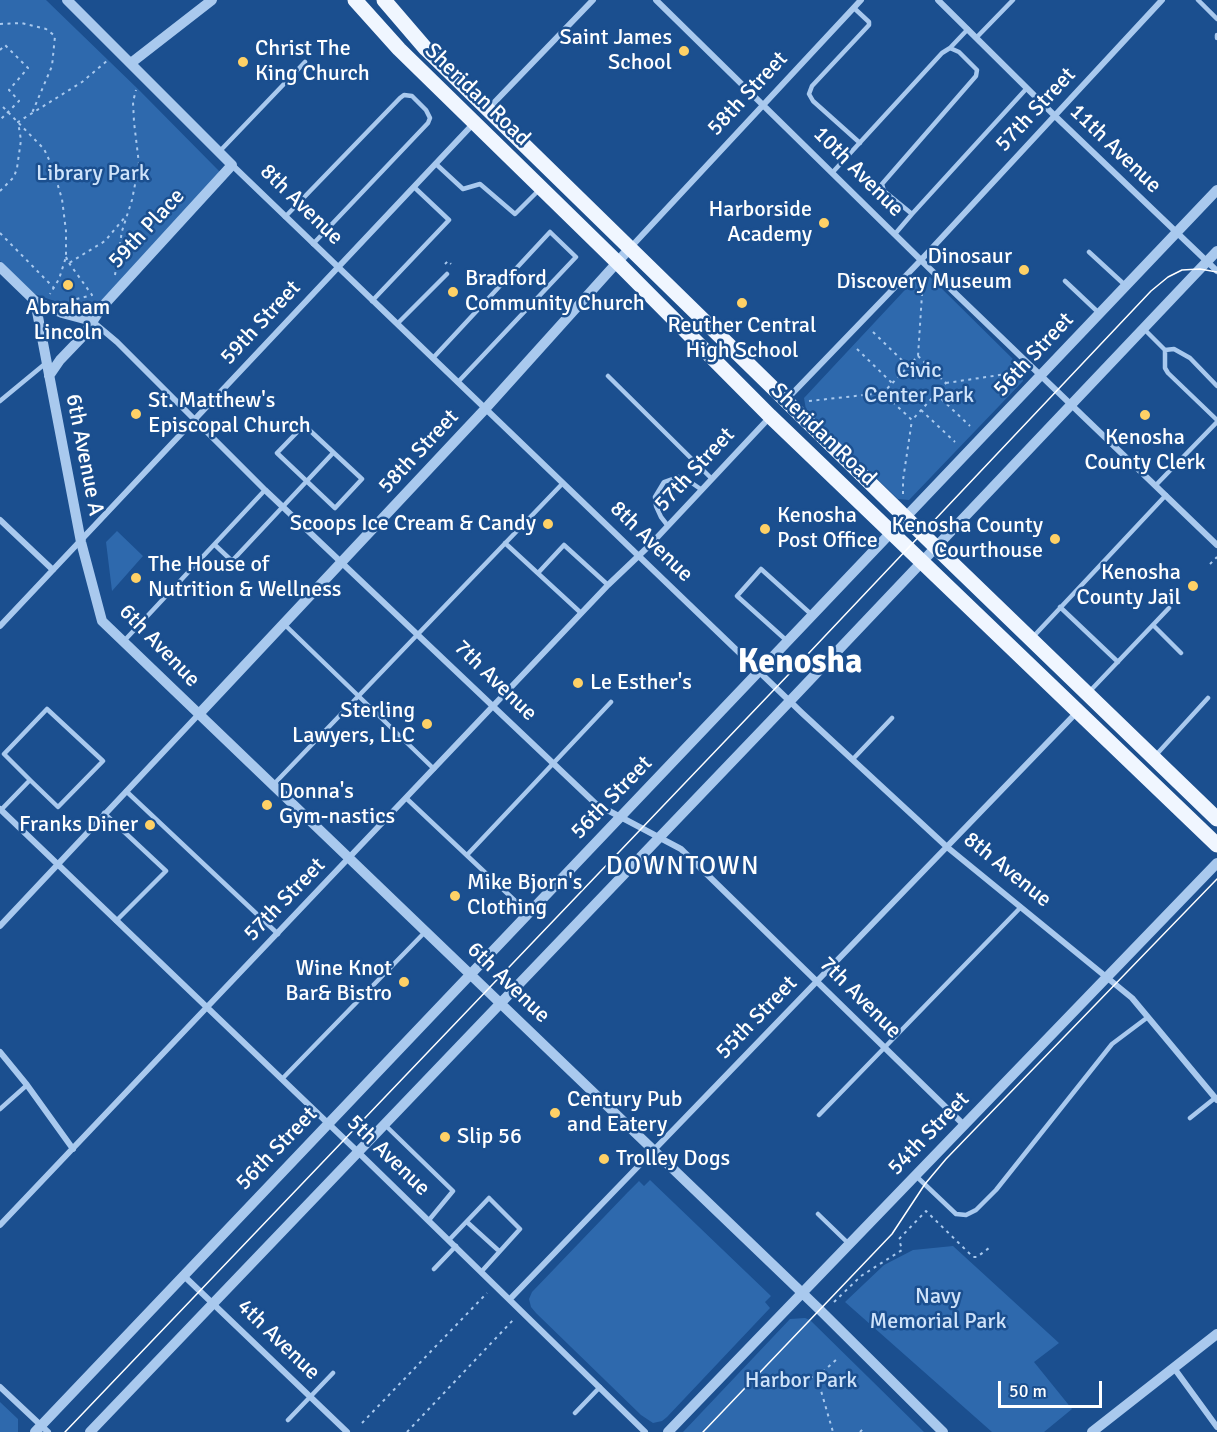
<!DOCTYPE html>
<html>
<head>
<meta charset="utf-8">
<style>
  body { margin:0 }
  #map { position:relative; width:1217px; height:1432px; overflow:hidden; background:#1b4f8f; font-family:Signika,sans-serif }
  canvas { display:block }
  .scale { position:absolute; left:998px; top:1381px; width:104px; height:27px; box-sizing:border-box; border:3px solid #fff; border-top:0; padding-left:8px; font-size:18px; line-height:21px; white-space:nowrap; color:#fff; -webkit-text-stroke:4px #1b4f8f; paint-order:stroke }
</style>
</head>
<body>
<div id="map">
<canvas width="1217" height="1432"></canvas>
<div class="scale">50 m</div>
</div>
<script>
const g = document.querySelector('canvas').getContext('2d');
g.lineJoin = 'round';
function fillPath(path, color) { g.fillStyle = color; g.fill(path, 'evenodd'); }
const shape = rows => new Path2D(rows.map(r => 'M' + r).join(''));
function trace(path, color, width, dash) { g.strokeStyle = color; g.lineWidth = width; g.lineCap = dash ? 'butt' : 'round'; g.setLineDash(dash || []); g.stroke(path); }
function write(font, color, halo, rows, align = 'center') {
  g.font = font + ' Signika,sans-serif'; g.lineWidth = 5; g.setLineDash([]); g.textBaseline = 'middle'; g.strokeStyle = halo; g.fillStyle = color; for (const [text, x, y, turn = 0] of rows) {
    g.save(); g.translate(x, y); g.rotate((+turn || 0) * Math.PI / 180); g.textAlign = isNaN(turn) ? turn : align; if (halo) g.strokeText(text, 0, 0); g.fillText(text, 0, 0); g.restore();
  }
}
fillPath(shape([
  [0,0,46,0,140,91,220,172,90,314,35,294,0,261],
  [917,277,930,277,1021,367,1023,381,909,500,898,499,806,410,804,398],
  [117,531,143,556,112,591,106,542],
  [650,1180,771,1296,765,1302,770,1308,667,1417,662,1421,653,1423,641,1415,536,1313,531,1307,529,1299,532,1292,628,1192,639,1181,644,1186],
  [953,1246,1059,1343,1034,1362,1072,1409,1044,1432,992,1432,845,1302,884,1265,913,1250],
  [805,1318,810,1320,924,1432,683,1432,790,1319],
  [0,1402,18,1419,18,1432,0,1432]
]), '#2e69ad');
trace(shape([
  [0,24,21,23,46,29,55,36,52,66,32,113],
  [0,50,5,45,28,68,9,90,19,101,0,120],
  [3,107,44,149,52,166,62,199,66,231,66,257,59,279,50,294],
  [0,191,14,177,17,168,21,140,18,122,82,82,108,60],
  [0,233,53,287],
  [66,257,69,263,105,241,126,216],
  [69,263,92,295,69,301],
  [445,264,448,261,451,264],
  [115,275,122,231,132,200,139,164,134,122,133,102,136,90],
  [873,332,908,366],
  [857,349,892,383],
  [918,356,946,383,912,420,883,393,918,356,923,279],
  [946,383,1020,372],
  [936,394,970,426],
  [809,401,883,393],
  [921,410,955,442],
  [903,494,903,480,912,420],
  [1210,564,1217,557],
  [834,1302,861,1276,902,1250,899,1239,926,1211,973,1257,977,1257,989,1248],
  [795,1377,817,1377,833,1432],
  [817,1377,838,1358],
  [362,1423,487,1293],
  [407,1432,514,1319],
  [860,1432,865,1427]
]), '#a9c9ee', 2, [3, 4.5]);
trace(shape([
  [1198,0,1217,19],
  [854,8,869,22,869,25,812,86,809,94,813,101,860,143],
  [1217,35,1217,38],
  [976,38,1013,0],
  [950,48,968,29],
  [219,152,305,62],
  [436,164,463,189,480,184,515,214,539,190],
  [832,173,942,53,950,48,959,52,977,70,976,76,882,184,884,191,912,214,1027,88],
  [285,217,400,98,404,95,412,96,426,110,430,118,428,123,313,244],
  [895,234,912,214],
  [1089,252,1126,286],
  [1065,281,1100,314],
  [372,301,449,220,414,187],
  [397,324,447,274],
  [1144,329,1165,350,1174,349,1190,358,1217,386],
  [1165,350,1165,368,1168,373,1217,420],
  [433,358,550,232,576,257,458,382],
  [608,376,712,479],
  [0,401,46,363],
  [304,425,362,479,335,508,277,453,304,425],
  [1155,486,1217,422],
  [668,526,661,517,656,506,655,497,664,482,678,477,686,479,702,490],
  [505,543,581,613],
  [215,545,232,561,333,453],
  [538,573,564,545,608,585],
  [1060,607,1118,662],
  [285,625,434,769],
  [1153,625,1181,653],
  [1032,638,1166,495],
  [786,640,737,596,761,569,812,615],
  [124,641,265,490],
  [1090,691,1169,608],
  [1156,755,1208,698],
  [853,759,892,718],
  [274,784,563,483],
  [126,791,278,934],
  [406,798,528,913],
  [1,810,30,780,58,807,103,761,47,709,4,754,30,780],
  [104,813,166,871,116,921],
  [467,855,611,702],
  [282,1079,424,933],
  [0,1109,27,1085],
  [819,1115,1021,907],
  [1190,1118,1215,1098],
  [385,1125,453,1191,429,1220],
  [916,1176,956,1214,966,1215,976,1210,996,1190,1112,1044,1148,1017],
  [818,1214,849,1244],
  [467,1222,499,1251],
  [449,1240,489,1198,520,1229,482,1271],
  [434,1269,456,1246],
  [575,1413,600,1387],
  [288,1420,333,1373]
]), '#a9c9ee', 4.5);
trace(shape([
  [656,0,930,269,1217,545],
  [938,0,1055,116,1217,271],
  [489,108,593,0],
  [232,165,802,713,947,847,1132,998,1217,1100],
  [631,247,861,0],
  [92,321,117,342,265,490,596,804,681,849,964,1125],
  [787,399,921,260,1162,0],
  [0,520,53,570],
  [0,626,474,123],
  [0,809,359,1153,645,1432],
  [0,926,199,714],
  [0,1052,27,1085,73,1149],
  [0,1225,608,585,650,545,770,417],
  [183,1275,347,1432],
  [510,1299,1078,711],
  [1174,1368,1217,1427],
  [0,1387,48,1432]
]), '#a9c9ee', 6);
trace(shape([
  [131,63,212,0],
  [0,267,35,301,62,313,92,321],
  [35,301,81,542,102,621,820,1310,943,1432],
  [49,376,60,360,83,336,102,307,232,165,67,0],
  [199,714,486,408,631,247],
  [35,1432,1217,190],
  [90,1432,789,702,1217,251],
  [668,1432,1217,863],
  [1092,1432,1217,1334]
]), '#a9c9ee', 10);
trace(shape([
  [355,0,399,49,619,264,770,416,1217,845],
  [384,0,426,49,950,561,1217,819]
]), '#f0f6ff', 15);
trace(shape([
  [65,1432,790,673,1151,291,1168,277,1182,270,1200,269,1217,272],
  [703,1432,892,1234,925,1184,946,1159,1217,879]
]), '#fff', 1.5);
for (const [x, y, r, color] of [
  [684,51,6,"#ffd166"],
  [243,62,6,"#ffd166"],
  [824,223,6,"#ffd166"],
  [1024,270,6,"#ffd166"],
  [68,285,6,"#ffd166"],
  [453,292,6,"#ffd166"],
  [742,303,6,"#ffd166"],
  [136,414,6,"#ffd166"],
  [1145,415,6,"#ffd166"],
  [548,524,6,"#ffd166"],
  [765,529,6,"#ffd166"],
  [1055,539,6,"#ffd166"],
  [136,578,6,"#ffd166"],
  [1193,586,6,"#ffd166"],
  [578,683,6,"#ffd166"],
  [427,724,6,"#ffd166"],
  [267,805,6,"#ffd166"],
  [150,825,6,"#ffd166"],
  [455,896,6,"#ffd166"],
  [404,982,6,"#ffd166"],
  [555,1113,6,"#ffd166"],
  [445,1137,6,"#ffd166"],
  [604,1159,6,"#ffd166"]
]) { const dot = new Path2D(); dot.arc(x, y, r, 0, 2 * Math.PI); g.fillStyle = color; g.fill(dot); trace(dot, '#1b4f8f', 2); }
write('22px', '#fff', '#1b4f8f', [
  ["Saint James",672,38,"right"],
  ["School",672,63,"right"],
  ["Christ The",255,49],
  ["King Church",255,74],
  ["Harborside",812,210,"right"],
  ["Academy",812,235,"right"],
  ["Dinosaur",1012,257,"right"],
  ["Discovery Museum",1012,282,"right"],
  ["Bradford",465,279],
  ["Community Church",465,304],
  ["Abraham",68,308,"center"],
  ["Lincoln",68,333,"center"],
  ["Reuther Central",742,326,"center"],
  ["High School",742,351,"center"],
  ["St. Matthew's",148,401],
  ["Episcopal Church",148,426],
  ["Kenosha",1145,438,"center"],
  ["County Clerk",1145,463,"center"],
  ["Kenosha",777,516],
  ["Post Office",777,541],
  ["Scoops Ice Cream & Candy",536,524,"right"],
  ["Kenosha County",1043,526,"right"],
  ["Courthouse",1043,551,"right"],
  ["The House of",148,565],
  ["Nutrition & Wellness",148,590],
  ["Kenosha",1181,573,"right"],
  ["County Jail",1181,598,"right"],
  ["Le Esther's",590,683],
  ["Sterling",415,711,"right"],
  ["Lawyers, LLC",415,736,"right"],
  ["Donna's",279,792],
  ["Gym-nastics",279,817],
  ["Franks Diner",138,825,"right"],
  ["Mike Bjorn's",467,883],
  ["Clothing",467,908],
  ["Wine Knot",392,969,"right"],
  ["Bar& Bistro",392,994,"right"],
  ["Century Pub",567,1100],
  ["and Eatery",567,1125],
  ["Slip 56",457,1137],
  ["Trolley Dogs",616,1159]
], 'left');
write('22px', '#fff', '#1b4f8f', [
  ["58th Street",748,94,-47],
  ["Sheridan Road",477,95,44],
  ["57th Street",1036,110,-47],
  ["11th Avenue",1115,149,44],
  ["10th Avenue",858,172,45],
  ["8th Avenue",301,205,44],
  ["59th Place",147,229,-47],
  ["59th Street",261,323,-47],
  ["56th Street",1034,355,-47],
  ["Sheridan Road",823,435,44],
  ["58th Street",419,452,-47],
  ["6th Avenue A",84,455,79],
  ["57th Street",695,470,-47],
  ["8th Avenue",651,542,44],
  ["6th Avenue",159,646,46],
  ["7th Avenue",495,681,44],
  ["56th Street",612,798,-46],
  ["8th Avenue",1007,870,39],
  ["57th Street",285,900,-46],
  ["6th Avenue",508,983,44],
  ["7th Avenue",860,998,45],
  ["55th Street",757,1018,-46],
  ["54th Street",929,1134,-46],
  ["56th Street",277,1149,-46],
  ["5th Avenue",388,1156,44],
  ["4th Avenue",278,1340,44]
]);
write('22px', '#cfe3fa', '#1b4f8f', [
  ["Library Park",93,174],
  ["Civic",919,371],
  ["Center Park",919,396],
  ["Navy",938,1297],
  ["Memorial Park",938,1322],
  ["Harbor Park",801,1381]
]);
g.letterSpacing = '1.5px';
write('26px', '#fff', '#1b4f8f', [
  ["DOWNTOWN",683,867]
]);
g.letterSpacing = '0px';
write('bold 34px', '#fff', '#1b4f8f', [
  ["Kenosha",800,663]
]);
</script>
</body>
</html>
